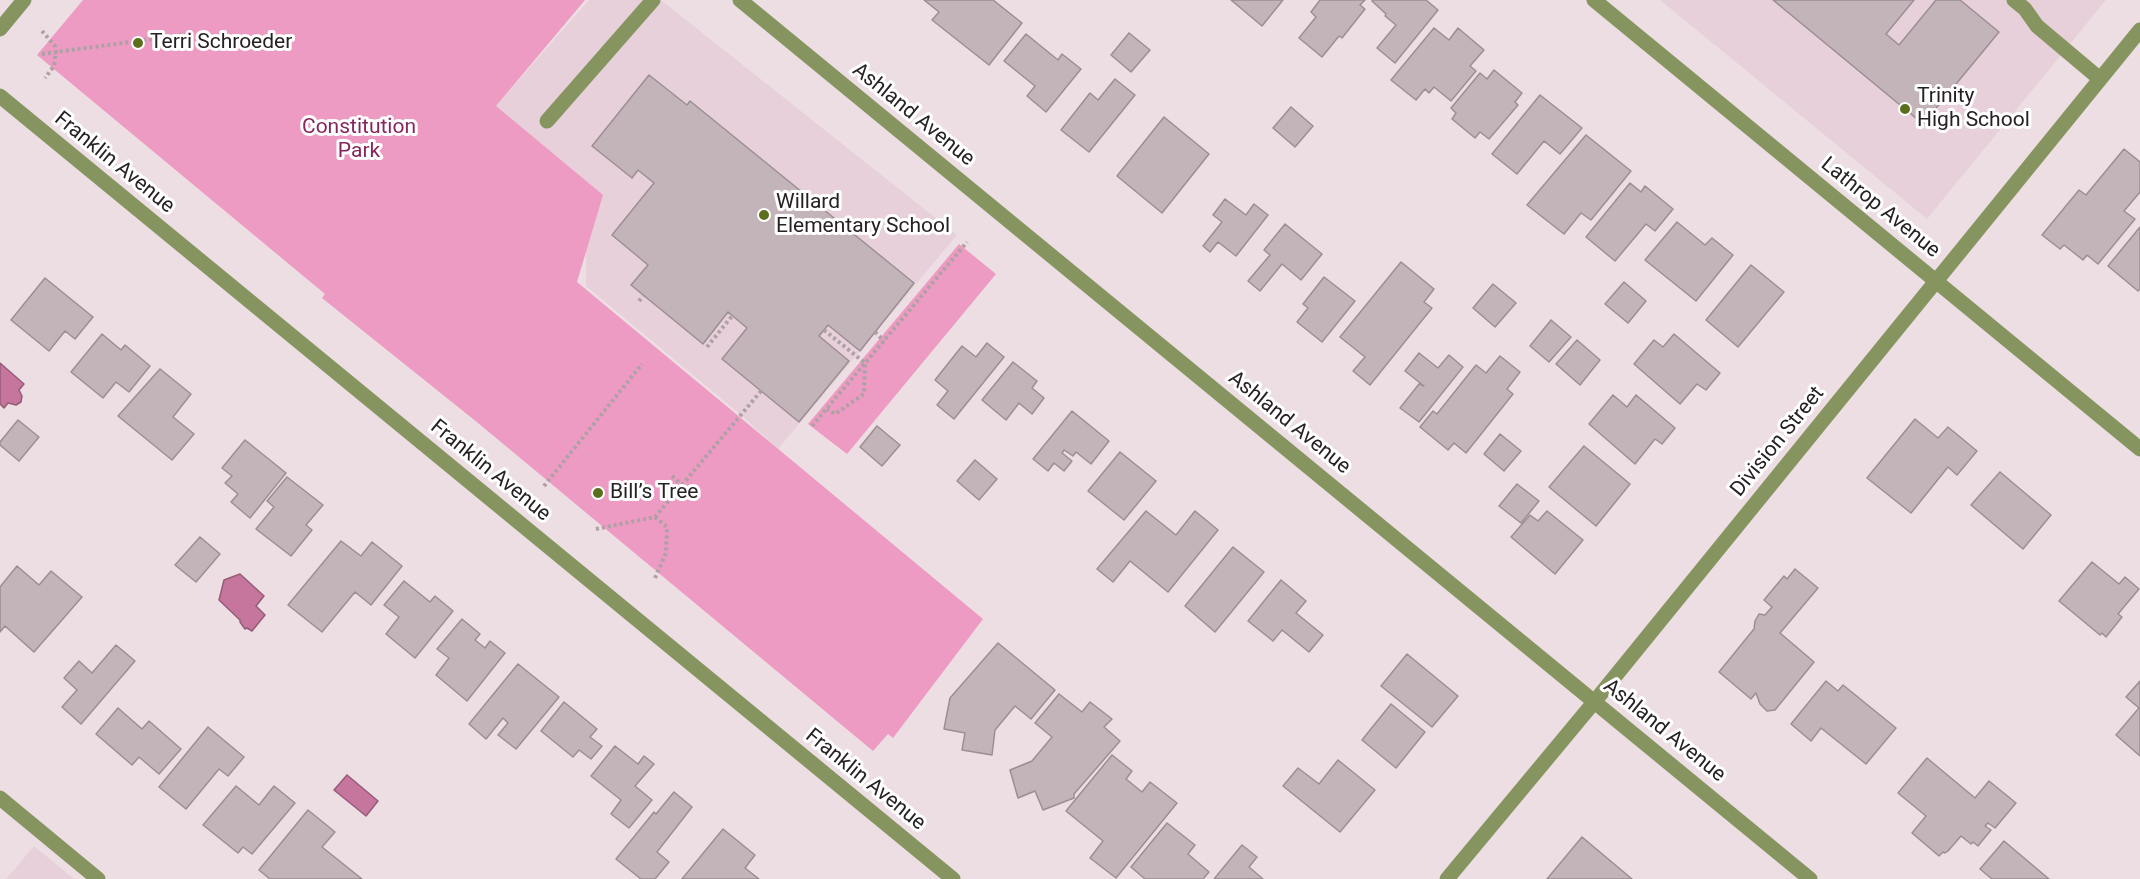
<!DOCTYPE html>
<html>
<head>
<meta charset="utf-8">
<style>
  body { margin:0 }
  canvas { display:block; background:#eddee4 }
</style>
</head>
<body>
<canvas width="2140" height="879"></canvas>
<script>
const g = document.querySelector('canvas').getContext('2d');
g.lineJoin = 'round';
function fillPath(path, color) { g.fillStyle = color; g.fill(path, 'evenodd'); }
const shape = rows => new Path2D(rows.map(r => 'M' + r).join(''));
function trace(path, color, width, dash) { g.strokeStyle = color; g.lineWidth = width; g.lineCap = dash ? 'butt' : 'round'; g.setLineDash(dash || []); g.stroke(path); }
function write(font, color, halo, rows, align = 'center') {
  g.font = font + ' Roboto,sans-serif'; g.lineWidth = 6; g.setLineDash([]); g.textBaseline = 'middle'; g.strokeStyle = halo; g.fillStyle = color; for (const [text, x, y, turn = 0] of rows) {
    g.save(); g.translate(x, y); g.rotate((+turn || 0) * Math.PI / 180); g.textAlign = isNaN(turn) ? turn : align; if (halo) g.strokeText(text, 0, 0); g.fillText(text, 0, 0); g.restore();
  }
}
fillPath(shape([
  [589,0,661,0,957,235,778,449,741,415,586,286,586,244,496,106],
  [1660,0,2106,0,1927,219],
  [34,846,74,879,6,879]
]), '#e7d0da');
fillPath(shape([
  [83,0,585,0,496,106,603,195,577,282,983,619,893,738,888,734,873,751,478,423,322,298,325,294,37,55],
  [959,244,996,274,847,454,808,424]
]), '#ed9bc2');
const water = shape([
  [0,363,24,384,19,390,22,396,21,402,16,405,8,403,4,408,0,404,0,363],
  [240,574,264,596,256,606,265,615,252,631,247,628,245,629,240,622,240,620,219,600,224,580,240,574],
  [347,775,378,801,366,816,334,790,347,775]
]);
fillPath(water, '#c6759d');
trace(water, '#965c78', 1.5);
const building = shape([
  [924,0,993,0,1022,23,989,65,932,20,939,12,924,0],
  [1231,0,1283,0,1262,26,1231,0],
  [1320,0,1365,0,1360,5,1365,9,1342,38,1339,36,1322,57,1299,38,1316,17,1311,12,1320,0],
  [1373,0,1426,0,1438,10,1395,63,1377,48,1396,25,1385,16,1386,14,1372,1,1373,0],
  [1773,0,1914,0,1886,34,1899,45,1936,0,1960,0,1999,32,1923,124,1773,0],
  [1434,28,1449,40,1458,28,1484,50,1470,66,1476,71,1451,101,1434,87,1429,93,1425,89,1416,100,1391,80,1434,28],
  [1129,33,1150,50,1131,72,1111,55,1129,33],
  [1026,34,1058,60,1062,54,1081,69,1046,112,1027,96,1035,86,1004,61,1026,34],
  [1494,70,1522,93,1515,102,1518,105,1489,139,1480,132,1475,138,1452,119,1456,113,1451,108,1480,73,1487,79,1494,70],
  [649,75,687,105,690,101,914,283,860,351,828,325,824,330,819,336,849,361,799,422,722,359,747,328,728,312,703,344,631,285,648,265,612,235,654,183,638,170,632,178,592,146,649,75],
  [1115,79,1135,95,1089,152,1061,130,1090,93,1098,100,1115,79],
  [1540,95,1582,128,1560,154,1544,141,1517,174,1492,154,1540,95],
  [1291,107,1313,126,1295,147,1273,128,1291,107],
  [1164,117,1209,154,1162,213,1117,176,1164,117],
  [1586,135,1631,171,1591,220,1581,213,1564,234,1527,205,1586,135],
  [2124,149,2140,162,2140,192,2124,211,2135,219,2098,264,2087,255,2083,260,2064,245,2060,249,2042,235,2079,190,2086,195,2124,149],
  [1630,183,1641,192,1645,186,1673,209,1655,231,1646,224,1615,261,1586,237,1630,183],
  [1225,199,1246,215,1254,204,1268,215,1236,256,1218,242,1210,252,1203,246,1222,222,1213,215,1225,199],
  [1677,222,1705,245,1712,238,1733,255,1696,301,1645,260,1677,222],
  [1285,224,1322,254,1301,280,1282,264,1260,291,1248,281,1270,255,1264,250,1285,224],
  [2140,227,2140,289,2138,291,2108,266,2140,227],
  [1401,262,1434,289,1424,302,1432,308,1370,385,1353,371,1365,357,1340,337,1401,262],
  [1751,265,1784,292,1738,347,1706,320,1751,265],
  [1324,277,1355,301,1322,342,1297,322,1308,308,1303,304,1324,277],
  [45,278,93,317,75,339,65,331,49,351,11,320,45,278],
  [1624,282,1646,301,1628,323,1605,304,1624,282],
  [1493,284,1516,303,1495,327,1473,308,1493,284],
  [1551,320,1571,337,1549,362,1530,346,1551,320],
  [102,334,121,350,125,345,150,366,129,392,116,382,103,398,71,372,102,334],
  [1674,334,1720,373,1706,390,1697,384,1680,404,1634,364,1654,340,1663,347,1674,334],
  [1577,340,1600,360,1580,385,1556,364,1577,340],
  [987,343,1004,357,954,419,937,405,948,391,935,380,962,346,976,357,987,343],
  [1419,353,1438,368,1449,355,1463,367,1419,422,1400,408,1419,384,1424,386,1405,371,1419,353],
  [1500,356,1520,372,1507,389,1513,394,1466,453,1454,443,1448,450,1420,427,1433,411,1437,414,1476,365,1486,373,1500,356],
  [1013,362,1037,381,1032,388,1044,398,1032,414,1019,403,1006,420,982,400,1013,362],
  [160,369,191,394,173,417,194,434,172,460,118,416,160,369],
  [1613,395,1627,407,1636,395,1675,428,1662,444,1655,439,1635,464,1589,424,1613,395],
  [1072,411,1109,441,1091,464,1076,452,1073,456,1064,450,1062,453,1072,461,1064,471,1054,463,1048,471,1033,459,1072,411],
  [1915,419,1938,438,1948,427,1977,451,1957,475,1948,467,1911,513,1867,478,1915,419],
  [18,420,39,437,19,461,0,445,0,442,18,420],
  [877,426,900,445,882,466,860,447,877,426],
  [1500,434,1521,451,1504,471,1484,454,1500,434],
  [245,440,286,473,250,518,231,502,238,494,225,483,232,476,222,468,245,440],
  [1584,446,1630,484,1596,526,1549,487,1584,446],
  [1120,452,1156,481,1124,520,1088,491,1120,452],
  [975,460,997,479,979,500,957,481,975,460],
  [2000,472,2051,515,2023,549,1971,505,2000,472],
  [287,477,323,505,306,525,312,530,291,556,256,529,274,507,267,501,287,477],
  [1517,484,1539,501,1521,523,1499,506,1517,484],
  [1146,511,1176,535,1195,511,1218,530,1168,592,1130,561,1113,582,1097,569,1146,511],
  [1547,511,1583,540,1555,574,1511,537,1530,515,1538,521,1547,511],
  [200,537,220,554,196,582,175,565,200,537],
  [341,541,361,556,372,542,402,566,371,605,355,592,322,632,288,605,341,541],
  [1233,547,1264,572,1215,632,1185,606,1233,547],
  [2092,562,2119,584,2125,577,2139,589,2118,614,2122,617,2106,637,2102,633,2100,635,2059,601,2092,562],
  [17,566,39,585,51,571,82,597,34,652,5,626,0,632,0,587,17,566],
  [1795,569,1818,588,1780,633,1814,662,1775,710,1767,711,1760,704,1756,693,1751,699,1719,672,1754,629,1755,621,1759,614,1765,615,1772,607,1764,600,1784,576,1787,579,1795,569],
  [1281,580,1306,601,1296,613,1323,635,1309,652,1282,630,1273,641,1248,621,1281,580],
  [404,581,430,602,435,596,453,611,415,658,386,634,399,617,384,605,404,581],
  [462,619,480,634,475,640,485,648,490,641,505,653,467,701,436,675,449,658,437,649,462,619],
  [998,643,1055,690,1031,719,1015,706,995,730,992,755,962,750,965,733,944,729,950,698,998,643],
  [116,645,135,661,81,724,62,707,77,690,64,678,79,661,92,673,116,645],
  [1407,654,1458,696,1432,727,1381,686,1407,654],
  [518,664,559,697,516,749,498,735,508,723,503,718,486,739,469,724,518,664],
  [1826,681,1838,691,1843,685,1896,728,1866,764,1821,728,1811,741,1791,724,1826,681],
  [2140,681,2140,756,2116,735,2139,708,2126,697,2140,681],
  [1059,694,1082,712,1090,702,1112,719,1104,727,1120,741,1074,794,1074,798,1043,810,1035,791,1018,798,1010,770,1032,761,1052,737,1035,723,1059,694],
  [564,702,597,729,590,737,602,746,591,759,579,750,573,757,541,731,564,702],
  [1391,704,1425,732,1396,768,1362,740,1391,704],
  [118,708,142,729,149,721,181,749,159,774,139,757,132,765,96,734,118,708],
  [208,727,244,757,228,776,219,769,186,809,159,787,208,727],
  [615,746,638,764,644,756,654,764,635,786,652,800,629,828,611,814,621,800,591,776,615,746],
  [1112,755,1132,771,1126,779,1142,792,1150,782,1177,803,1116,878,1090,858,1103,841,1066,811,1112,755],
  [1927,758,1975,798,1989,781,2016,803,1995,828,1988,823,1985,826,1991,830,1978,846,1973,842,1971,844,1961,836,1948,851,1945,853,1943,852,1939,856,1912,833,1926,816,1898,793,1927,758],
  [1338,760,1375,790,1340,832,1283,786,1298,768,1319,784,1338,760],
  [236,786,259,805,274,786,295,803,252,854,243,847,238,853,203,825,236,786],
  [674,792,692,807,657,852,669,862,655,879,641,879,616,859,654,812,656,814,674,792],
  [308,810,335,832,322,847,362,879,270,879,259,870,308,810],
  [1167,823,1195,845,1188,854,1209,872,1203,879,1145,879,1131,867,1167,823],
  [723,829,755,855,745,868,759,879,682,879,723,829],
  [1582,837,1632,879,1547,879,1582,837],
  [2004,841,2049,879,1992,879,1980,869,2004,841],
  [1242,845,1257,857,1249,867,1263,879,1214,879,1242,845]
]);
fillPath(building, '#c3b4ba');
trace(building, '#9c8e94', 1.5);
trace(shape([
  [42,31,55,46,56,51,54,66,45,78],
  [42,54,196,33],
  [639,301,643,296],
  [824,330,865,363,864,394,835,414,827,409],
  [875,332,884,341],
  [707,347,732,316],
  [812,426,967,242],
  [672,476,682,485],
  [544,486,642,364],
  [596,529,655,517,761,391],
  [655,578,666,553,667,527,655,517]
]), '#ada1a6', 4, [3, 3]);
trace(shape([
  [740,0,1810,879],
  [1594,0,2140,449],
  [2014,0,2025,9,2037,26,2100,79],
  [0,29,24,0],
  [0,96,953,879],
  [547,121,653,0],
  [0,798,98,879],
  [1447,879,1595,701,2140,30]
]), '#86955f', 15);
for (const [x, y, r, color] of [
  [138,43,6,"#5b6e1b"],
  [1905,109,6,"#5b6e1b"],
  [764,215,6,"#5b6e1b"],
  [598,493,6,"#5b6e1b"]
]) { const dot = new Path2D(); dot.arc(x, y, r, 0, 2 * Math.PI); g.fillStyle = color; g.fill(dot); trace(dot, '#fff', 2); }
write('21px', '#262123', '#fff', [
  ["Terri Schroeder",150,43],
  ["Trinity",1917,97],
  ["High School",1917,121],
  ["Willard",776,203],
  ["Elementary School",776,227],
  ["Bill’s Tree",610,493]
], 'left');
write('21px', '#262123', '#fff', [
  ["Ashland Avenue",913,115,39],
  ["Franklin Avenue",114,163,39],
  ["Lathrop Avenue",1880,208,39],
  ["Ashland Avenue",1289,423,39],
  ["Division Street",1778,442,-51],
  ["Franklin Avenue",490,471,39],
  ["Ashland Avenue",1664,731,39],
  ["Franklin Avenue",865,780,39]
]);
write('21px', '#86265d', '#fff', [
  ["Constitution",359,128],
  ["Park",359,152]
]);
</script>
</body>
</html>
